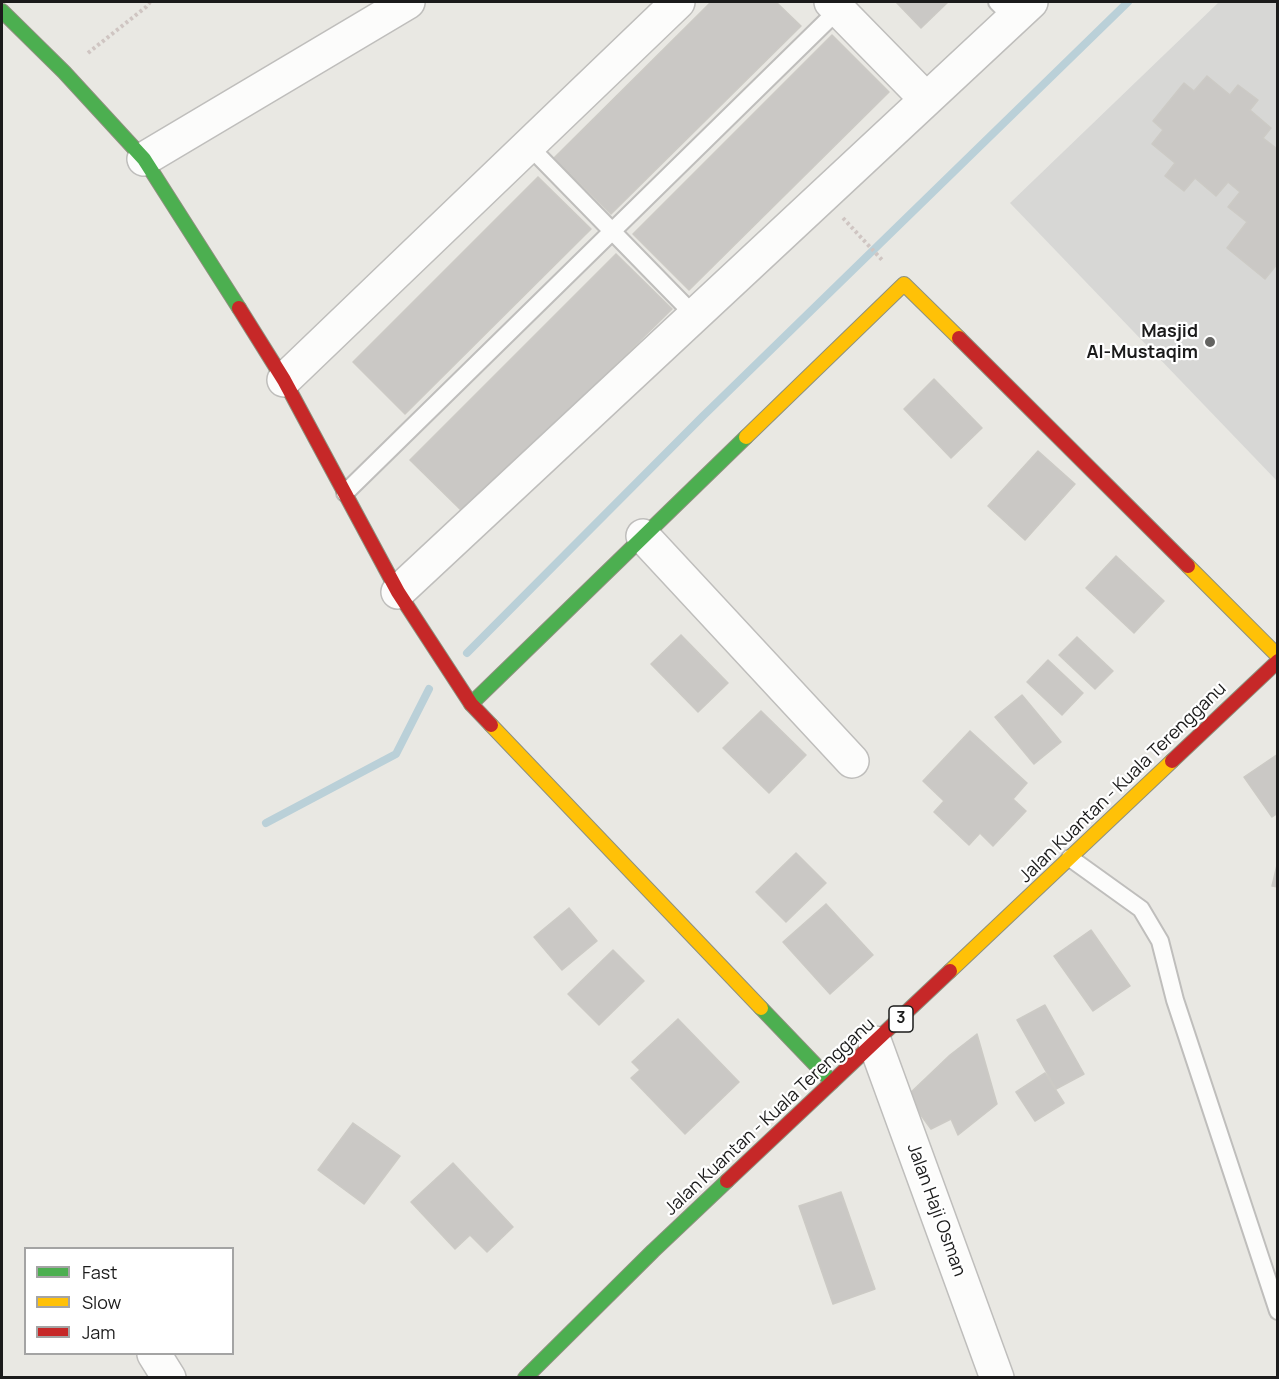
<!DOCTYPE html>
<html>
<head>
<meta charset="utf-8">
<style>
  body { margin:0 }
  #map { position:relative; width:1279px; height:1379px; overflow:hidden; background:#e9e8e3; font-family:Manrope,sans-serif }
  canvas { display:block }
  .frame { position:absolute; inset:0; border:3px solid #1b1b1b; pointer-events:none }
  .legend { position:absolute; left:24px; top:1247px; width:210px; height:108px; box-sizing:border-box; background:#fff; border:2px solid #a4a4a4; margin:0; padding:8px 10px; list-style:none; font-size:18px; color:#1b1b1b }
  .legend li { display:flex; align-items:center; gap:12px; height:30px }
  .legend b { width:30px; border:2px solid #a4a4a4 }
</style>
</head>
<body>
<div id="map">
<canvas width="1279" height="1379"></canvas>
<div class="frame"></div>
<ul class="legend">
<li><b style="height:8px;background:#4caf50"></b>Fast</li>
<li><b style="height:8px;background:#ffc107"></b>Slow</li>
<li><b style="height:8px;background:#c62828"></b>Jam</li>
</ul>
</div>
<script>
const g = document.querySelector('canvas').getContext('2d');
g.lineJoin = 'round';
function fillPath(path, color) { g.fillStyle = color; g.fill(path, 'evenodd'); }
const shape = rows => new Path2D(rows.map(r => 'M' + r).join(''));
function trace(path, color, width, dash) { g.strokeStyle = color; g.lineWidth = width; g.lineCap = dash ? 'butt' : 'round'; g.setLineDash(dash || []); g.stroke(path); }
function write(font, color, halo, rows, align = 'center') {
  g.font = font + ' Manrope,sans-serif'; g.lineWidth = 4.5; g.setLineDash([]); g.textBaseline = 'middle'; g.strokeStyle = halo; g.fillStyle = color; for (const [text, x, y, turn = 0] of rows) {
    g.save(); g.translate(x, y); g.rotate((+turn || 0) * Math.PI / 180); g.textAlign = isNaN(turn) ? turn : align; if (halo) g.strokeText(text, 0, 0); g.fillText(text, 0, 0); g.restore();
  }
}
fillPath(shape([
  [1219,2,1277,2,1277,481,1010,203]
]), '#d7d7d5');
trace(shape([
  [467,653,703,416,1128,2],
  [266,823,396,754,429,689]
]), '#bad0d8', 8);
const building = shape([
  [711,2,776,2,801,26,611,214,554,158,711,2],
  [896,2,948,2,921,28,896,2],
  [832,35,889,92,689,290,633,234,832,35],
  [1207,76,1230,95,1238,85,1258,100,1250,110,1271,128,1263,138,1276,148,1278,146,1278,263,1265,279,1227,248,1247,222,1228,207,1240,192,1228,182,1216,196,1195,178,1184,191,1165,176,1175,163,1152,144,1163,130,1153,121,1184,83,1194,91,1207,76],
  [538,177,591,229,405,414,353,362,538,177],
  [616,254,672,309,465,514,410,460,616,254],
  [934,379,982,428,951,458,904,409,934,379],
  [1038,451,1075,484,1025,540,988,506,1038,451],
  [1116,556,1164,601,1134,633,1086,588,1116,556],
  [681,635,728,683,698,712,651,664,681,635],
  [1077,637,1113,671,1095,689,1059,655,1077,637],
  [1048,660,1083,693,1062,715,1027,682,1048,660],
  [1022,695,1061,742,1034,764,995,717,1022,695],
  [761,711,806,755,769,793,723,748,761,711],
  [970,731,1027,783,1013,799,1026,811,993,846,980,833,969,845,934,812,944,801,923,781,970,731],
  [1278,754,1278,813,1272,817,1244,777,1278,754],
  [796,853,826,883,786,922,756,892,796,853],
  [1278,861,1278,887,1272,886,1278,861],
  [826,904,873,955,830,994,783,942,826,904],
  [569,908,597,941,562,970,534,937,569,908],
  [1091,930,1130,986,1093,1011,1054,956,1091,930],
  [613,950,644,981,599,1025,568,994,613,950],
  [1045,1005,1084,1074,1056,1089,1017,1020,1045,1005],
  [678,1019,739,1082,685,1134,631,1078,640,1070,632,1062,678,1019],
  [977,1034,997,1104,958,1135,951,1119,931,1129,907,1096,950,1055,977,1034],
  [1045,1073,1064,1103,1035,1121,1016,1092,1045,1073],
  [353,1123,400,1156,364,1204,318,1170,353,1123],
  [453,1163,513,1227,487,1252,470,1235,455,1249,411,1202,453,1163],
  [841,1192,875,1289,833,1304,799,1206,841,1192]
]);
fillPath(building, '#cac8c5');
trace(building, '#cccac5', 1.5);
const lane = shape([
  [997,2,1013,18],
  [528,145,694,315],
  [345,493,839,9],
  [1070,858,1141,909,1160,941,1175,1000,1278,1311]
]);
const street = shape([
  [831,2,926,99],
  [144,159,408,2],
  [284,380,678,2],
  [643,536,852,761],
  [398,592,1031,2],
  [875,1043,997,1378],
  [154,1354,169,1378]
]);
const fast = shape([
  [2,11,64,72,144,159,239,308],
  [471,704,746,437],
  [761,1008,832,1082],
  [525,1378,653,1251,727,1181]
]);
const slow = shape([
  [746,437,904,284,959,338],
  [1188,566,1278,656],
  [491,725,761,1008],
  [950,971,1172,761]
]);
const jam = shape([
  [239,308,284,380,398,592,471,704,491,725],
  [959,338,1188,566],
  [1172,761,1278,661],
  [727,1181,950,971]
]);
trace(lane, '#bfbebc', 20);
trace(street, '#bfbebc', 36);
trace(fast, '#8d907e', 16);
trace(slow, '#8d907e', 16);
trace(jam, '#8d907e', 16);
trace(shape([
  [88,53,146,7,150,2],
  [843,218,883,261]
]), '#cfc5c2', 4, [3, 3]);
trace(lane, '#fcfcfb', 16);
trace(street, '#fcfcfb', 33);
trace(fast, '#4caf50', 14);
trace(slow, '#ffc107', 14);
trace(jam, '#c62828', 14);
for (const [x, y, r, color] of [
  [1210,342,6,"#636361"]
]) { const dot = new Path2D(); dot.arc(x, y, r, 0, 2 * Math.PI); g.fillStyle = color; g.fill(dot); trace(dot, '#fff', 2); }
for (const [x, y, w] of [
  [901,1019,24]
]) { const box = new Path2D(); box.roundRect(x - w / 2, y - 13, w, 26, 4.5); g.fillStyle = '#fff'; g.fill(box); trace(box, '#1b1b1b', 1.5); }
write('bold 16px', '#1b1b1b', null, [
  ["3",901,1019]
]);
write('bold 18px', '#1b1b1b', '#fff', [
  ["Masjid",1198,332],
  ["Al-Mustaqim",1198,353]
], 'right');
write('18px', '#1b1b1b', '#fff', [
  ["Jalan Kuantan - Kuala Terengganu",1123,783,-44],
  ["Jalan Kuantan - Kuala Terengganu",770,1117,-43],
  ["Jalan Haji Osman",936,1210,70]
]);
</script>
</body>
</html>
